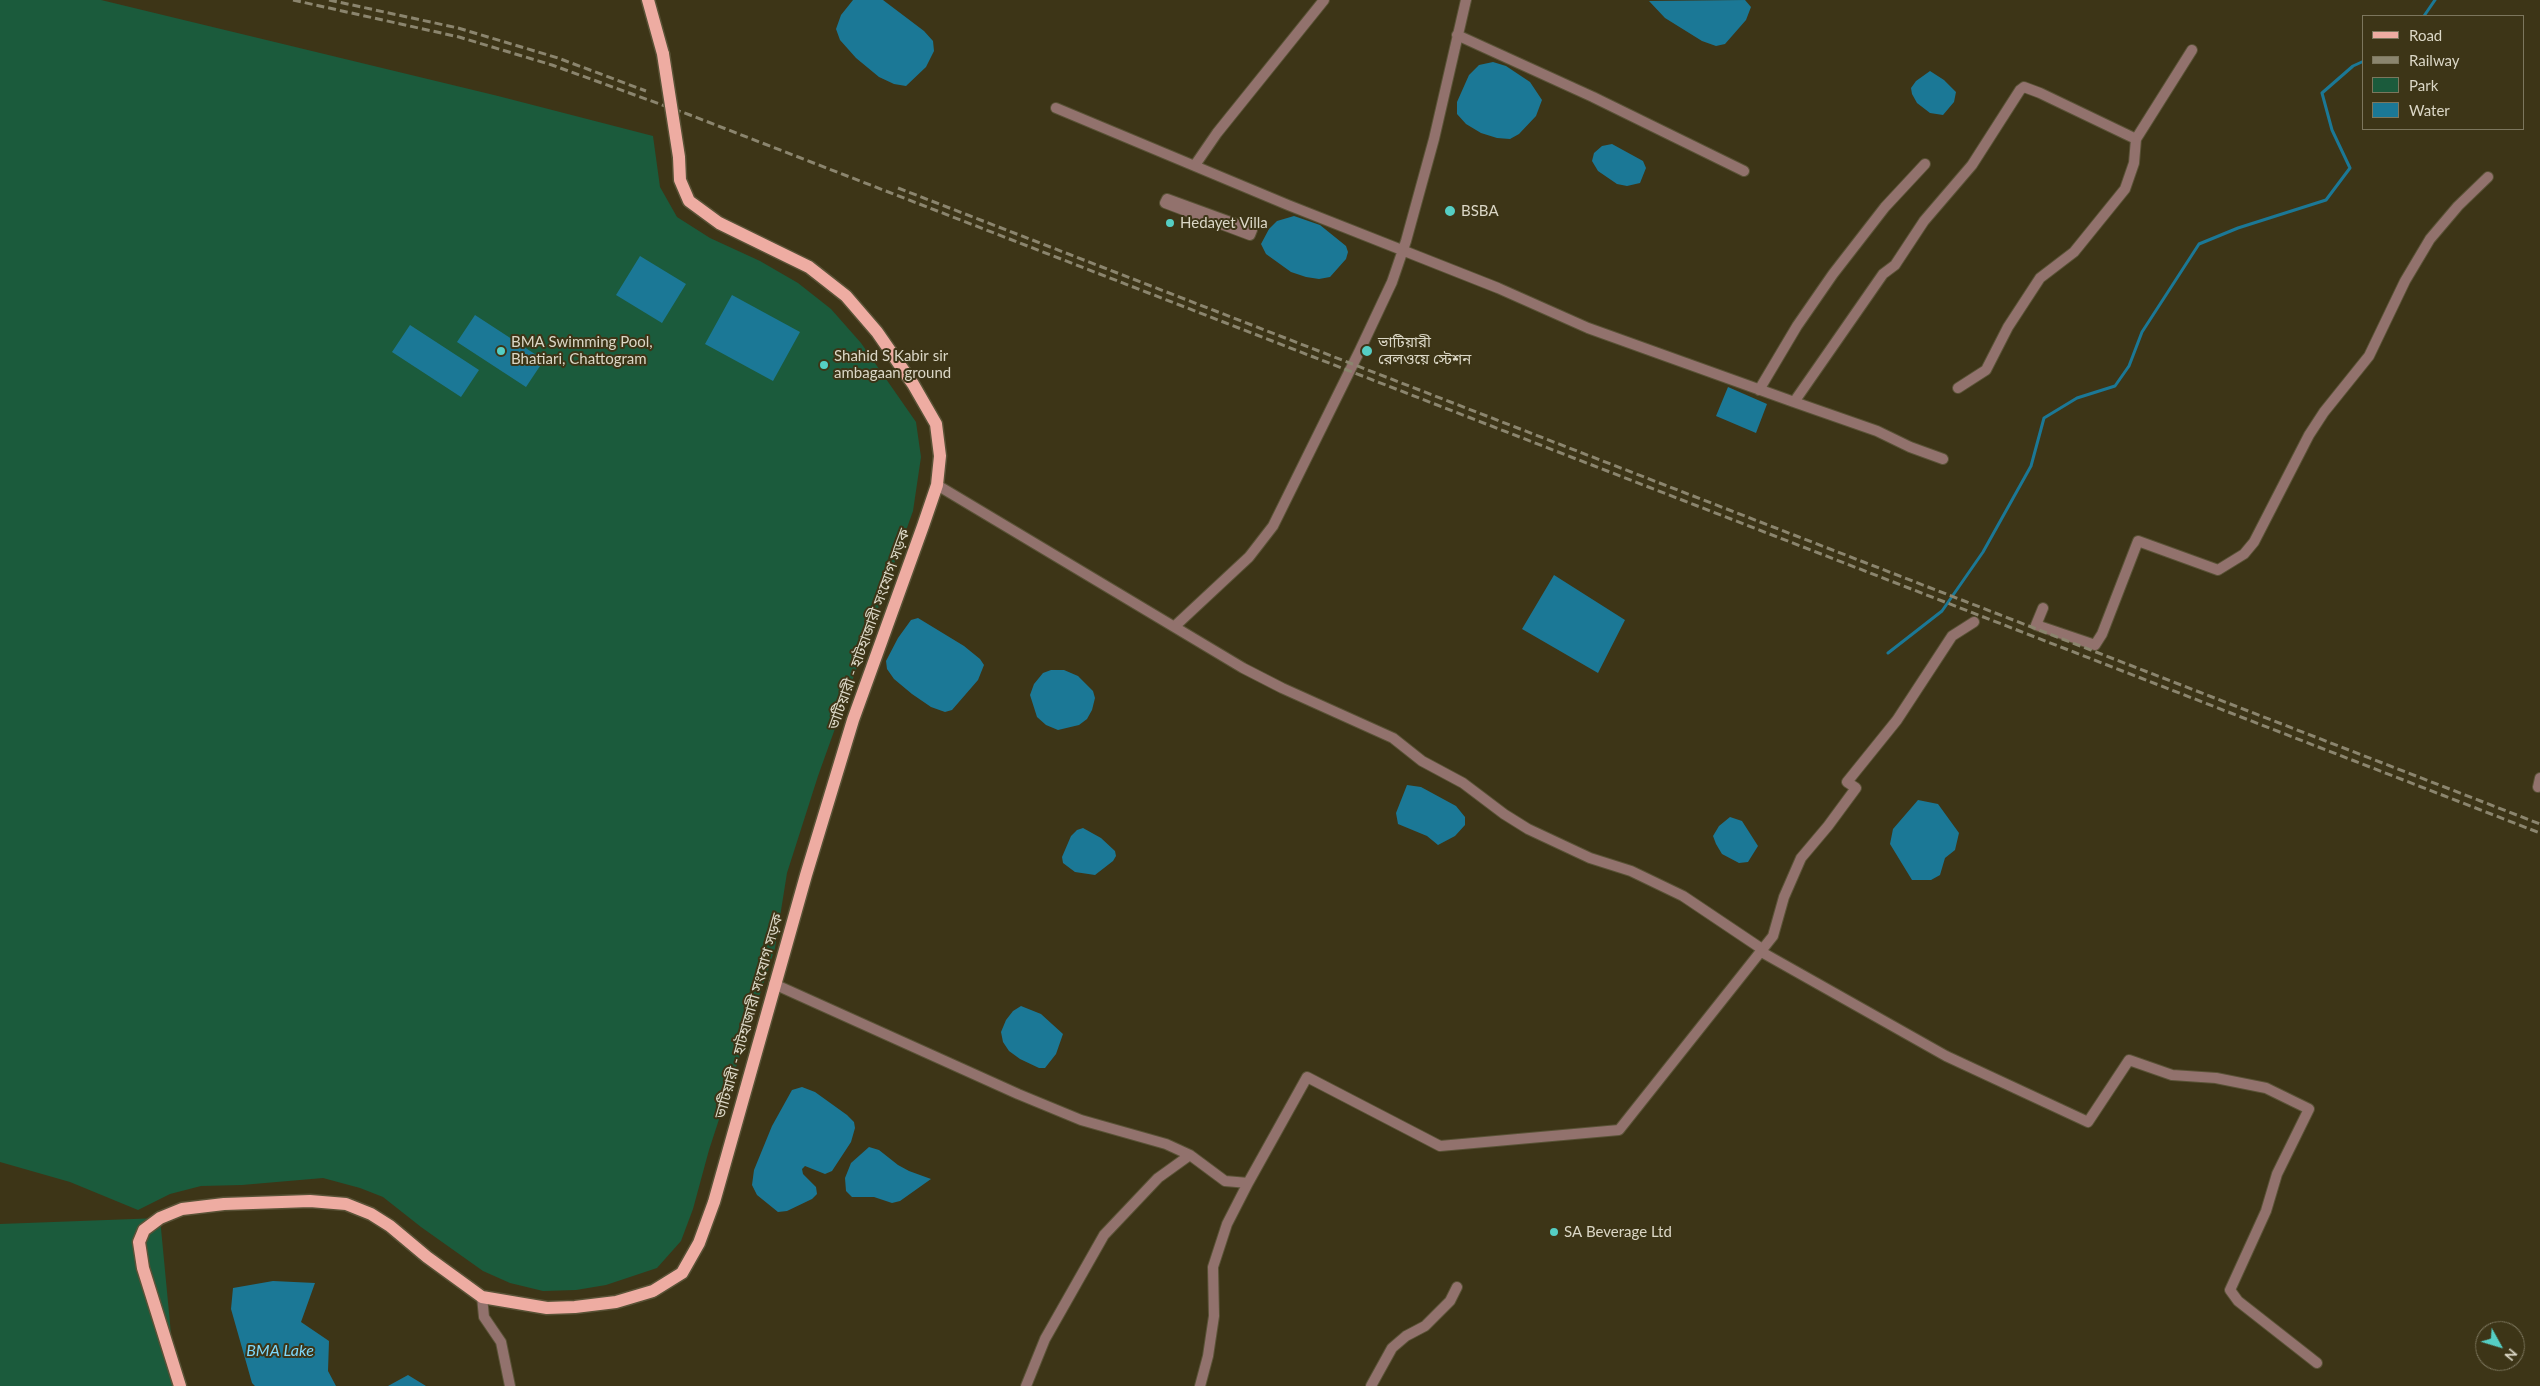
<!DOCTYPE html>
<html>
<head>
<meta charset="utf-8">
<style>
  body { margin:0 }
  #map { position:relative; width:2540px; height:1386px; overflow:hidden; background:#3d3517; font-family:Lato,sans-serif }
  canvas { display:block }
  .legend { position:absolute; left:2362px; top:15px; width:162px; height:115px; box-sizing:border-box; background:#3d3517; border:1px solid #7c765d; margin:0; padding:6px 9px; list-style:none; font-size:15px; color:#dbd7c6 }
  .legend li { display:flex; align-items:center; gap:10px; height:25px }
  .legend b { width:25px; border:1px solid #7c765d }
  .north { position:absolute; left:2475px; top:1321px; width:50px; height:50px; box-sizing:border-box; background:#3d3517; border:1px solid #7c765d; border-radius:50%; rotate:129deg; font-size:14px; font-weight:700; line-height:20px; text-align:center; color:#dbd7c6 }
  .north::after { content:''; display:block; margin:auto; width:18px; height:22px; background:#55cec4; clip-path:polygon(50% 0,100% 100%,50% 72%,0 100%) }
</style>
</head>
<body>
<div id="map">
<canvas width="2540" height="1386"></canvas>
<ul class="legend">
<li><b style="height:6px;background:#eeaca2"></b>Road</li>
<li><b style="height:6px;background:#8b856e"></b>Railway</li>
<li><b style="height:14px;background:#1b5b3c"></b>Park</li>
<li><b style="height:14px;background:#1b7896"></b>Water</li>
</ul>
<div class="north">N</div>
</div>
<script>
const g = document.querySelector('canvas').getContext('2d');
g.lineJoin = 'round';
function fillPath(path, color) { g.fillStyle = color; g.fill(path, 'evenodd'); }
const shape = rows => new Path2D(rows.map(r => 'M' + r).join(''));
function trace(path, color, width, dash) { g.strokeStyle = color; g.lineWidth = width; g.lineCap = dash ? 'butt' : 'round'; g.setLineDash(dash || []); g.stroke(path); }
function write(font, color, halo, rows, align = 'center') {
  g.font = font + ' Lato,"Noto Sans Bengali",sans-serif'; g.lineWidth = 4; g.setLineDash([]); g.textBaseline = 'middle'; g.strokeStyle = halo; g.fillStyle = color; for (const [text, x, y, turn = 0] of rows) {
    g.save(); g.translate(x, y); g.rotate((+turn || 0) * Math.PI / 180); g.textAlign = isNaN(turn) ? turn : align; if (halo) g.strokeText(text, 0, 0); g.fillText(text, 0, 0); g.restore();
  }
}
fillPath(shape([
  [0,0,101,0,498,96,653,136,660,187,677,217,710,238,760,261,798,283,831,309,861,343,916,422,921,457,913,511,818,776,787,873,775,948,709,1150,693,1209,681,1241,657,1268,606,1285,576,1290,543,1291,510,1283,483,1271,421,1227,383,1197,360,1188,323,1178,242,1185,201,1186,170,1194,138,1210,70,1182,0,1162],
  [160,1218,176,1386,0,1386,0,1224]
]), '#1b5b3c');
fillPath(shape([
  [853,0,883,0,924,31,933,41,934,51,926,67,906,86,894,84,879,77,856,58,840,40,836,29,841,15],
  [1745,0,1751,7,1746,20,1725,44,1716,46,1702,41,1665,18,1649,1],
  [1493,62,1506,66,1530,82,1542,100,1536,116,1519,134,1510,139,1497,138,1481,133,1466,124,1457,114,1457,102,1469,75,1479,65],
  [1930,71,1944,80,1956,92,1954,102,1943,115,1930,113,1917,103,1912,94,1911,88,1916,81],
  [1612,144,1643,161,1646,168,1640,183,1627,186,1617,184,1598,171,1592,161,1594,153,1602,146],
  [1294,216,1320,225,1346,246,1348,252,1346,259,1330,277,1319,279,1306,277,1291,272,1266,254,1261,244,1269,229,1277,221],
  [640,256,686,284,662,323,616,295],
  [732,295,800,332,773,381,705,344],
  [475,315,544,360,526,387,457,342],
  [410,325,479,370,461,397,392,352],
  [1728,387,1767,404,1756,433,1716,416],
  [1554,575,1625,620,1598,673,1522,629],
  [918,618,964,646,980,659,984,665,978,680,952,710,945,712,931,707,912,694,894,679,887,669,886,661,898,638,911,620],
  [1051,670,1064,670,1078,676,1093,691,1095,698,1092,710,1087,719,1079,725,1058,730,1046,725,1037,717,1030,695,1034,684,1043,673],
  [1407,785,1421,787,1456,806,1465,817,1465,825,1455,836,1438,845,1427,836,1398,824,1396,813],
  [1918,800,1938,804,1959,833,1955,850,1945,858,1940,875,1931,880,1912,880,1890,844,1893,829],
  [1730,817,1742,821,1758,846,1748,862,1739,863,1722,854,1716,844,1713,836,1719,826],
  [1083,828,1101,838,1115,851,1116,856,1113,861,1095,875,1075,872,1063,863,1062,857,1071,836,1077,830],
  [1021,1006,1041,1014,1063,1034,1056,1054,1045,1068,1039,1068,1020,1059,1009,1051,1003,1042,1001,1032,1006,1020,1013,1011],
  [802,1087,815,1092,847,1115,854,1122,855,1128,851,1142,832,1171,825,1174,805,1166,802,1169,803,1174,816,1187,817,1194,812,1199,787,1211,778,1212,757,1195,752,1185,754,1170,772,1126,792,1090],
  [869,1147,879,1150,898,1165,909,1171,931,1179,900,1201,892,1203,874,1197,852,1197,846,1191,845,1178,851,1163],
  [273,1281,315,1283,301,1322,329,1341,328,1371,336,1386,255,1386,252,1383,231,1309,233,1288],
  [408,1375,426,1386,388,1386]
]), '#1b7896');
trace(shape([
  [2424,16,2435,0],
  [1888,653,1942,611,1983,552,2031,466,2044,418,2077,398,2115,386,2129,366,2142,332,2199,244,2238,228,2326,200,2350,168,2332,130,2322,93,2353,66,2364,61]
]), '#1b7896', 3);
const minor = shape([
  [1457,35,1593,97,1744,171],
  [1056,108,1288,205,1498,288,1588,328,1794,402,1883,274,1895,265,1924,221,1972,165,2020,90,2024,87,2040,93,2136,139,2192,50],
  [1195,165,1217,133,1324,0],
  [1167,199,1252,230,1250,235,1165,203,1167,199],
  [1958,388,1986,370,2008,327,2040,278,2074,252,2125,189,2134,163,2136,139],
  [1759,390,1797,326,1833,274,1885,207,1925,164],
  [1794,402,1877,431,1910,447,1943,459],
  [937,485,1243,668,1282,688,1393,738,1422,761,1463,783,1504,814,1528,829,1590,858,1631,871,1683,896,1762,949,1765,954,1946,1056,2088,1122,2129,1060,2172,1075,2216,1078,2266,1088,2309,1109,2277,1174,2266,1211,2230,1290,2238,1301,2317,1363],
  [2043,608,2036,625,2095,645,2102,634,2138,541,2218,570,2244,554,2254,542,2309,435,2324,412,2369,356,2405,281,2430,239,2458,206,2488,177],
  [1175,626,1249,557,1273,526,1360,350,1392,282,1406,241,1434,139,1466,0],
  [2538,787,2540,778],
  [774,984,1018,1094,1081,1120,1166,1144,1190,1155,1225,1181,1248,1183,1227,1224,1213,1267,1214,1316,1208,1356,1200,1386],
  [1248,1183,1307,1077,1440,1146,1619,1130,1773,936,1784,897,1801,858,1828,826,1856,788,1847,782,1897,720,1952,636,1974,622],
  [482,1297,484,1317,501,1342,510,1386],
  [1026,1386,1045,1339,1104,1235,1158,1178,1190,1155],
  [1371,1386,1392,1348,1406,1336,1425,1326,1450,1301,1457,1287]
]);
const primary = shape([
  [648,0,663,54],
  [180,1386,143,1268,139,1242,144,1230,160,1218,182,1209,224,1204,310,1201,346,1204,371,1214,390,1226,427,1257,482,1297,547,1308,575,1307,616,1302,653,1291,682,1273,699,1243,714,1202,806,875,833,786,853,720,923,526,937,485,940,456,936,424,913,384,877,332,846,296,809,267,719,223,689,201,680,180,679,157]
]);
trace(minor, '#595236', 12);
trace(primary, '#595236', 15);
trace(minor, '#92726d', 10);
trace(primary, '#eeaca2', 12);
trace(shape([
  [293,0,459,37,552,65,690,115,2540,833],
  [329,0,458,28,558,58,646,91],
  [898,188,2540,824]
]), '#8b856e', 3, [8, 4]);
const primaryBridge = shape([
  [663,54,679,157]
]);
trace(primaryBridge, '#595236', 15, []);
trace(primaryBridge, '#eeaca2', 12);
for (const [x, y, r, color] of [
  [1450,211,6,"#55cec4"],
  [1170,223,5,"#55cec4"],
  [501,351,5,"#55cec4"],
  [1367,351,6,"#55cec4"],
  [824,365,5,"#55cec4"],
  [1554,1232,5,"#55cec4"]
]) { const dot = new Path2D(); dot.arc(x, y, r, 0, 2 * Math.PI); g.fillStyle = color; g.fill(dot); trace(dot, '#3d3517', 2); }
write('15px', '#dbd7c6', '#3d3517', [
  ["BSBA",1461,211],
  ["Hedayet Villa",1180,223],
  ["BMA Swimming Pool,",511,342],
  ["Bhatiari, Chattogram",511,359],
  ["ভাটিয়ারী",1378,342],
  ["রেলওয়ে স্টেশন",1378,359],
  ["Shahid S Kabir sir",834,356],
  ["ambagaan ground",834,373],
  ["SA Beverage Ltd",1564,1232]
], 'left');
write('15px', '#dbd7c6', '#3d3517', [
  ["ভাটিয়ারী - হাটহাজারী সংযোগ সড়ক",869,629,-70],
  ["ভাটিয়ারী - হাটহাজারী সংযোগ সড়ক",749,1016,-74]
]);
write('italic 16px', '#7ed7fa', '#3d3517', [
  ["BMA Lake",280,1351]
]);
</script>
</body>
</html>
